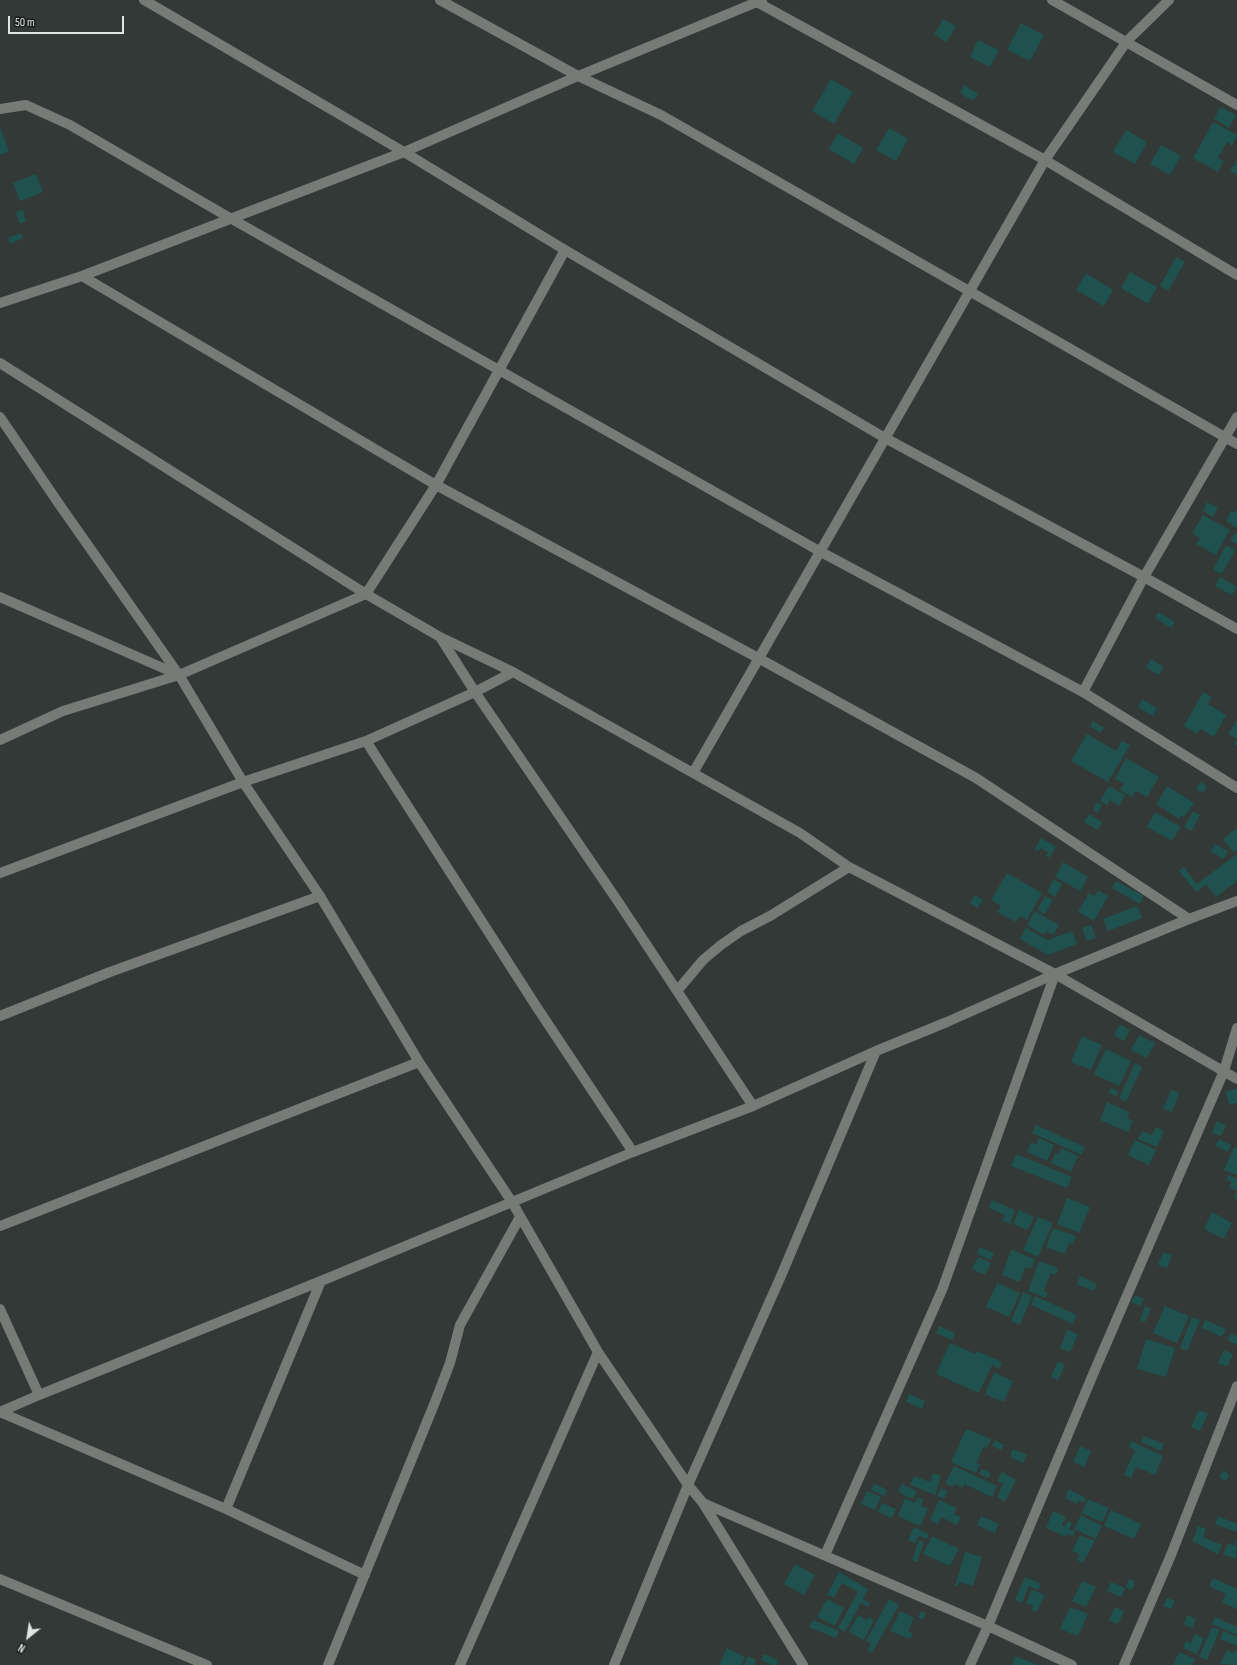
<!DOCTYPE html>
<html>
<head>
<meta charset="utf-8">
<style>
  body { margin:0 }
  #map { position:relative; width:1237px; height:1665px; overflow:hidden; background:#323936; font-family:"Sofia Sans Condensed",sans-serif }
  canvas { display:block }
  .north { position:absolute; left:8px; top:1617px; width:40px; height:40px; -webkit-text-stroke:3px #1c1f1e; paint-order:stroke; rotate:210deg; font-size:11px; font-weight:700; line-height:16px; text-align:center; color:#dfe3e1 }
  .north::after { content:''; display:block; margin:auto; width:14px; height:18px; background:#dfe3e1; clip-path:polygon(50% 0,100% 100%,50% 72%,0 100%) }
  .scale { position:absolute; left:8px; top:16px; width:116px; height:18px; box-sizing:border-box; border:2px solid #dfe3e1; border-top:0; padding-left:5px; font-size:12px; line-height:14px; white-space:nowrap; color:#dfe3e1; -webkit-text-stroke:3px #1c1f1e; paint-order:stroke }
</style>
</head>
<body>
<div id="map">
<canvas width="1237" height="1665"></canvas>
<div class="north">N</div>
<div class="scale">50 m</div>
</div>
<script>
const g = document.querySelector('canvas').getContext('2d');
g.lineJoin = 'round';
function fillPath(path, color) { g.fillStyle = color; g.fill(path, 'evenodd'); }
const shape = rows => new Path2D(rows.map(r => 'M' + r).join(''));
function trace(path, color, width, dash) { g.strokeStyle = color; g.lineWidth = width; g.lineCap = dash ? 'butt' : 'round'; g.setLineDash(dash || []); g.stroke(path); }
fillPath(shape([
  [943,19,956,26,947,42,934,35],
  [1021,23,1044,35,1030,61,1007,50],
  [978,40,999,50,990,67,970,57],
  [831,79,853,92,834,124,812,111],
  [964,85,978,94,973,101,960,93],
  [1220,107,1236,115,1229,128,1214,119],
  [1213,122,1237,135,1232,146,1227,142,1218,158,1224,161,1218,172,1193,158],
  [0,128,9,151,0,155],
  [889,128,908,139,896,161,876,150],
  [1126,130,1147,142,1135,164,1113,152],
  [838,133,863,148,854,164,829,149],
  [1161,145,1181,156,1170,175,1150,164],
  [1237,160,1237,175,1230,171],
  [36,174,43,192,20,201,13,183],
  [23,210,26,221,20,224,16,212],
  [21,233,23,238,10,244,8,238],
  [1176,257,1185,262,1168,291,1160,286],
  [1130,272,1157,287,1148,304,1121,288],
  [1086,273,1113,290,1104,306,1076,290],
  [1207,502,1218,508,1213,517,1203,511],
  [1237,509,1237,528,1226,521,1231,511,1235,513],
  [1203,515,1230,530,1216,555,1196,544,1200,538,1192,533],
  [1235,533,1237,534,1237,544,1230,541],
  [1226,545,1235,550,1222,574,1213,570],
  [1220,577,1237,587,1232,595,1215,586],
  [1158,612,1175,622,1171,628,1155,618],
  [1151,659,1164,667,1159,675,1146,668],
  [1203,692,1212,697,1208,704,1226,715,1214,737,1200,729,1197,734,1184,726],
  [1142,699,1157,708,1153,716,1138,707],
  [1237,720,1237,746,1234,744,1237,739,1228,734],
  [1093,721,1104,728,1100,733,1090,726],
  [1087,734,1116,751,1122,741,1130,745,1108,782,1071,761],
  [1126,758,1159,777,1147,797,1136,791,1132,797,1120,790,1124,784,1115,779],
  [1200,782,1207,786,1203,793,1196,789],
  [1109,786,1125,795,1119,806,1110,800,1107,805,1100,801],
  [1167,786,1194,803,1184,817,1181,815,1179,819,1156,804],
  [1097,802,1102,805,1098,813,1093,810],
  [1193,811,1200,815,1192,831,1184,827],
  [1155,812,1181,827,1172,841,1147,827],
  [1089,814,1102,822,1098,830,1084,822],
  [1237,828,1237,852,1235,850,1233,852,1223,839],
  [1041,838,1056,847,1049,858,1046,856,1048,852,1040,848,1038,851,1035,849],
  [1215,844,1228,851,1224,859,1211,852],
  [1237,854,1237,881,1216,897,1206,884,1196,892,1179,871,1184,867,1197,884],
  [1063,862,1088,877,1080,891,1055,877],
  [1007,873,1042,893,1027,920,1020,916,1016,922,997,912,1001,906,991,900],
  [1054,879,1062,884,1055,897,1047,892],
  [1116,881,1144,896,1140,904,1112,888],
  [1098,890,1108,896,1094,921,1078,912,1089,893,1094,896],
  [975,895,983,900,977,908,970,903],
  [1045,896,1053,900,1045,914,1037,910],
  [1137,906,1142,918,1108,931,1103,919],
  [1035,911,1059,925,1053,935,1046,931,1044,935,1027,925],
  [1091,925,1096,938,1087,941,1082,928],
  [1026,928,1048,940,1072,931,1077,944,1048,955,1020,939],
  [1120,1024,1130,1030,1124,1041,1114,1035],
  [1139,1035,1155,1043,1147,1058,1131,1050],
  [1082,1036,1102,1045,1091,1070,1071,1062],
  [1106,1049,1131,1061,1119,1086,1094,1074],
  [1135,1063,1142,1067,1126,1102,1119,1098],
  [1111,1088,1118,1091,1116,1096,1108,1093],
  [1237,1088,1237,1103,1230,1105,1225,1092],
  [1171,1090,1179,1093,1172,1112,1163,1109],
  [1107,1102,1129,1112,1127,1118,1133,1121,1128,1132,1100,1120],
  [1217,1121,1226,1125,1221,1136,1212,1133],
  [1036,1125,1085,1147,1082,1155,1032,1133],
  [1156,1127,1164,1131,1157,1147,1138,1139,1142,1131,1152,1135],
  [1039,1138,1054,1145,1047,1161,1027,1152,1031,1142,1036,1145],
  [1219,1139,1231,1145,1228,1152,1215,1146],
  [1135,1140,1156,1150,1149,1165,1128,1155],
  [1234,1147,1237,1148,1237,1175,1224,1170],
  [1061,1148,1078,1156,1071,1172,1051,1163,1055,1153,1058,1154],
  [1016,1154,1072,1177,1067,1188,1011,1166],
  [1229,1175,1237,1179,1237,1200,1234,1198,1237,1191,1229,1187,1232,1182,1226,1180],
  [1067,1198,1090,1207,1079,1233,1057,1224],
  [992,1200,1015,1210,1010,1224,1002,1221,1005,1215,989,1208],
  [1019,1210,1034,1217,1028,1230,1013,1224],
  [1212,1212,1232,1223,1224,1239,1204,1229],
  [1038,1217,1053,1223,1038,1257,1023,1250],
  [1053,1228,1076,1236,1073,1244,1069,1243,1065,1254,1046,1247],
  [979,1247,994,1253,991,1260,977,1254],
  [1011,1250,1035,1259,1031,1269,1025,1267,1020,1282,1002,1275],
  [1163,1252,1172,1255,1167,1268,1158,1265],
  [978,1257,991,1263,985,1275,972,1269],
  [1039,1261,1058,1268,1056,1275,1051,1273,1044,1291,1048,1292,1046,1298,1028,1291],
  [1080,1276,1097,1284,1094,1291,1077,1284],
  [997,1283,1020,1293,1009,1317,986,1307],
  [1023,1292,1032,1296,1020,1325,1011,1321],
  [1135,1295,1144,1299,1140,1306,1131,1302],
  [1035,1296,1077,1315,1073,1324,1031,1305],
  [1145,1306,1151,1309,1145,1322,1140,1320],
  [1165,1306,1189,1316,1177,1343,1153,1333],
  [1192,1317,1200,1320,1187,1351,1180,1348],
  [1205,1320,1226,1329,1222,1337,1202,1328],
  [939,1326,955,1333,952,1340,936,1333],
  [1067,1330,1078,1334,1070,1352,1060,1348],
  [1231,1333,1237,1337,1237,1345,1227,1340],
  [1146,1339,1175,1348,1166,1377,1137,1369],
  [950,1343,976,1354,977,1351,1002,1362,999,1369,992,1365,979,1393,936,1374],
  [1224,1350,1233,1354,1227,1367,1218,1363],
  [1058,1361,1065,1365,1058,1380,1051,1377],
  [994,1372,1013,1381,1004,1402,985,1394],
  [909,1394,925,1401,922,1409,906,1402],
  [1199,1410,1208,1414,1200,1431,1191,1427],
  [966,1429,991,1439,987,1448,984,1446,976,1463,980,1464,976,1473,951,1462],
  [1144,1436,1164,1444,1161,1451,1141,1442],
  [995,1440,1004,1445,1001,1450,992,1446],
  [1131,1441,1163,1456,1155,1475,1136,1467,1131,1478,1124,1475,1135,1450,1129,1447],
  [1080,1446,1091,1451,1084,1467,1073,1462],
  [1013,1449,1027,1455,1023,1463,1010,1457],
  [954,1466,997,1486,992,1497,964,1484,963,1488,954,1484,953,1487,945,1483],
  [982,1468,991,1473,989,1478,979,1474],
  [1223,1470,1229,1474,1226,1481,1219,1478],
  [1002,1472,1016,1480,1005,1502,997,1497,1003,1484,997,1481],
  [933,1473,941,1476,935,1495,910,1485,914,1476,930,1482],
  [874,1483,887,1490,884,1496,871,1490],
  [902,1484,917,1491,913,1499,898,1492],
  [941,1488,947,1491,944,1499,937,1496],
  [1069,1489,1086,1498,1084,1503,1079,1500,1077,1504,1065,1498],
  [867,1491,881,1497,875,1510,861,1504],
  [918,1497,923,1500,921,1506,928,1509,920,1526,898,1516,905,1498,915,1503],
  [1088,1499,1109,1508,1102,1522,1082,1513],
  [939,1500,957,1508,954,1514,961,1517,957,1525,941,1517,938,1524,930,1520],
  [882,1503,896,1509,892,1518,878,1512],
  [1111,1510,1141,1524,1134,1539,1104,1526],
  [1053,1511,1066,1517,1062,1525,1065,1527,1068,1521,1072,1523,1069,1529,1075,1531,1073,1536,1067,1534,1066,1537,1046,1528],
  [1081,1515,1102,1526,1096,1539,1074,1529],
  [981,1516,999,1524,995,1533,977,1525],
  [1218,1516,1237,1524,1237,1532,1215,1524],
  [1198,1526,1206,1529,1203,1537,1222,1545,1218,1554,1192,1541],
  [914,1527,929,1534,927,1539,919,1536,915,1543,908,1540],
  [1080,1535,1095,1541,1083,1563,1077,1560,1079,1554,1072,1551],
  [932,1536,959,1549,950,1566,923,1554],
  [1237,1539,1236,1559,1223,1554,1228,1543,1234,1546],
  [919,1540,924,1542,917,1562,912,1560],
  [965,1552,982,1557,973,1586,959,1582,958,1586,955,1586],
  [795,1564,815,1575,804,1595,784,1584],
  [839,1572,868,1589,863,1599,870,1603,868,1607,861,1603,845,1632,838,1628,858,1592,842,1583,834,1598,827,1595],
  [1025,1577,1041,1584,1038,1590,1029,1586,1022,1603,1015,1600],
  [1213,1578,1237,1589,1237,1609,1222,1602,1226,1594,1209,1586],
  [1129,1579,1135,1582,1132,1590,1126,1587],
  [1082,1581,1096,1587,1086,1607,1072,1601],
  [1111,1582,1125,1588,1121,1597,1107,1591],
  [1032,1590,1045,1595,1037,1612,1032,1610,1033,1606,1026,1603],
  [1167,1598,1175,1601,1171,1609,1163,1606],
  [827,1599,844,1608,835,1626,817,1617],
  [889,1599,899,1605,872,1653,867,1650,871,1644,866,1641],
  [1070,1607,1088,1614,1078,1636,1060,1629],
  [1115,1607,1124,1611,1118,1624,1109,1620],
  [900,1611,914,1618,908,1631,913,1633,910,1639,890,1631],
  [921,1611,926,1614,922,1620,918,1617],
  [858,1615,867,1620,869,1617,874,1620,864,1640,849,1632],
  [1187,1615,1196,1619,1192,1628,1184,1624],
  [1215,1617,1237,1627,1237,1635,1212,1624],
  [813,1620,839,1631,836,1638,809,1627],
  [1212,1627,1220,1630,1207,1660,1199,1657],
  [1223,1631,1237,1637,1237,1646,1220,1639],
  [1195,1634,1204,1638,1197,1654,1183,1648,1186,1641,1191,1643],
  [727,1648,745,1657,741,1665,719,1665],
  [1227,1650,1233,1653,1234,1650,1237,1651,1237,1665,1220,1664],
  [1179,1652,1195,1659,1192,1665,1173,1665],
  [764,1654,778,1660,776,1665,772,1665,761,1660],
  [748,1656,756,1660,754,1665,744,1665],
  [1015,1656,1038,1665,1012,1665]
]), '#1f524e');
trace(shape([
  [144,0,404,152,565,250,885,438,1144,577,1237,629],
  [440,0,578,76,661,115,1237,444],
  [1052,0,1237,105],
  [757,2,1045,160,1237,275],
  [0,109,26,105,70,125,230,218,821,552,1083,692,1237,788],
  [82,276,436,485,760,659,976,778,1189,919],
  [0,303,82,276,404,152,578,76,762,0],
  [0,363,366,594,440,637,513,672,800,833,849,867,1055,974,1237,1079],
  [0,417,59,504,179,675,243,782,320,896,419,1062,512,1202,598,1352,688,1485,703,1503,803,1665],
  [0,597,179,675,366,594,436,485,565,250],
  [440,637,475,692,617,900,753,1106],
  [1083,692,1144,577,1237,417],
  [0,740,63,711,179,675],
  [366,741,536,1006,633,1152],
  [693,773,1045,160,1127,41,1169,0],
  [0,873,243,782,366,741,475,692,513,672],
  [677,991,703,960,721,945,741,931,770,916,849,867],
  [0,1016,110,972,320,896],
  [0,1226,419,1062],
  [0,1309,39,1395],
  [0,1412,39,1395,321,1281,633,1152,753,1106,876,1051,947,1022,1055,974,1189,919,1237,901],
  [0,1412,226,1509,365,1575],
  [703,1503,988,1626,1072,1665],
  [226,1509,321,1281],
  [825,1555,942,1290,1055,974],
  [0,1579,207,1665],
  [328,1665,435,1402,450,1363,460,1325,520,1217],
  [460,1665,598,1352],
  [614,1665,688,1485,781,1276,876,1051],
  [970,1665,988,1626,1094,1372,1224,1071,1237,1028],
  [1124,1665,1171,1555,1237,1386]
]), '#777a77', 10);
</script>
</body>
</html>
